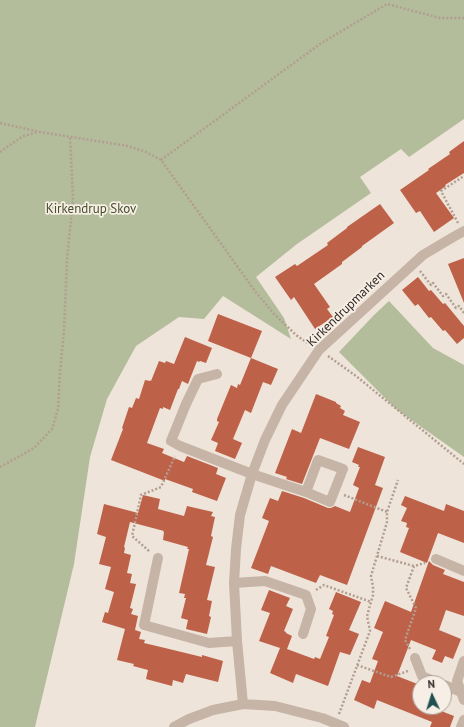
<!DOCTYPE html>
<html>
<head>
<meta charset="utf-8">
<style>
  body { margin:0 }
  #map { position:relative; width:464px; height:727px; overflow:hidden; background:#efe4d9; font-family:"PT Sans",sans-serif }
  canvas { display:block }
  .north { position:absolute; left:412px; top:675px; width:40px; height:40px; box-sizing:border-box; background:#f7eee5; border:1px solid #a9a099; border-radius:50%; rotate:356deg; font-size:11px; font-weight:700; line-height:16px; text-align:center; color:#332a27 }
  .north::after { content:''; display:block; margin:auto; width:14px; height:18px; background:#1f5052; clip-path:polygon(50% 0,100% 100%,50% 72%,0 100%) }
</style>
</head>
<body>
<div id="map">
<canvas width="464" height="727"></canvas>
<div class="north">N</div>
</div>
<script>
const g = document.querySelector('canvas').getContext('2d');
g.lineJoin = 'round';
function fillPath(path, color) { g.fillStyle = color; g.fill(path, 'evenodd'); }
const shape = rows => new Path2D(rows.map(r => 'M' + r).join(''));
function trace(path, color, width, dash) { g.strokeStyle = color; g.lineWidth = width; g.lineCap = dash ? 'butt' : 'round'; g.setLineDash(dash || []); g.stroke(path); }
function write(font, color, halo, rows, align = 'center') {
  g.font = font + ' "PT Sans",sans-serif'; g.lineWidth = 3.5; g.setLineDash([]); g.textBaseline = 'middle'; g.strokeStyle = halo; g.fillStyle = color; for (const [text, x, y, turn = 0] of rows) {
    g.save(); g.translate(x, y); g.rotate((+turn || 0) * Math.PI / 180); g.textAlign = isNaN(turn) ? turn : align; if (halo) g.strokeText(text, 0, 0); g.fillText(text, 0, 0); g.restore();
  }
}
fillPath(shape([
  [0,0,464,0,464,119,409,157,401,149,360,177,371,193,297,244,256,277,284,318,291,339,223,296,204,319,179,317,136,346,107,399,90,457,74,564,35,727,0,727],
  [389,301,433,348,464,365,464,457,396,409,339,352,374,315]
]), '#b3bd9b');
fillPath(shape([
  [464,141,464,173,445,185,446,186,436,193,454,218,434,232,420,211,416,213,400,190,429,170,428,169,450,154,449,152],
  [380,204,394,223,362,246,362,247,342,262,342,264,314,284,330,307,327,309,333,317,315,329,294,297,291,300,275,277,295,264,297,266,328,245,327,243,347,228,347,227],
  [464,258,464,303,448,264],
  [418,277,429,291,431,290,443,304,445,303,464,326,464,338,457,344,445,330,443,331,431,317,429,318,418,304,415,306,402,290],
  [218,314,262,331,251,358,208,341],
  [185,337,212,348,206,363,200,361,199,362,197,361,188,384,182,381,179,389,178,389,170,410,163,407,163,409,160,408,147,443,164,449,162,453,184,462,187,456,218,468,216,474,226,478,217,501,192,492,193,489,165,479,165,481,111,460,123,429,122,428,129,407,132,408,136,398,139,399,145,380,150,381,150,380,151,381,159,361,165,363,166,361,174,364],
  [251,358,278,369,271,385,263,382,251,413,245,410,233,439,242,443,235,459,215,451,218,443,211,440,219,422,217,421,217,419,231,385,237,388,238,384,240,385],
  [316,394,336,402,336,403,341,406,340,408,345,411,343,415,360,422,349,449,320,438,302,484,286,479,287,477,275,473,292,429,301,433],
  [358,447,385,457,375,485,383,488,347,585,320,575,316,583,271,566,268,574,251,568,269,521,262,518,270,498,278,501,282,491,304,498,328,508,331,508,335,506,350,512,359,488,353,485,360,467,358,467,359,465,352,462],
  [143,495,160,499,158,509,184,516,187,506,213,512,211,516,215,517,211,536,213,537,206,565,215,567,207,600,212,601,209,616,211,617,207,634,186,629,188,620,181,618,186,598,184,598,185,594,179,593,189,549,187,549,188,547,163,540,164,532,163,532,164,531,130,522,124,547,125,548,124,553,131,555,127,573,132,574,130,583,136,584,130,608,133,609,131,614,138,616,135,630,141,632,139,639,145,640,144,643,165,648,202,657,202,655,223,661,218,682,186,674,183,683,173,680,172,686,146,679,148,670,133,666,134,664,117,660,125,629,102,622,105,612,108,613,114,592,105,589,111,567,99,564,106,537,97,534,104,504,138,513],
  [405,496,444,511,446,504,464,511,464,543,438,533,427,563,400,552,409,528,406,527,407,523,401,521,407,508,401,505],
  [429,561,433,565,445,570,443,574,464,582,464,616,446,610,439,630,461,639,453,659,445,656,442,663,432,659,436,650,411,640,397,676,420,685,420,707,431,707,454,716,450,727,430,727,432,722,377,700,374,709,354,700,362,680,370,683,378,661,372,659,383,632,374,628,385,601,411,612],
  [269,590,290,598,286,606,293,609,284,631,286,632,286,633,292,636,287,649,314,659,315,657,320,659,329,637,326,636,334,615,332,614,333,611,329,609,336,592,361,602,349,630,359,634,350,655,340,652,328,686,296,674,293,683,270,673,280,648,259,641,270,613,261,610]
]), '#be6149');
trace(shape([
  [0,123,40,132,128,146,146,152,161,160,255,291,274,314,296,335,309,344],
  [0,152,23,136,38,132],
  [161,160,320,44,387,4,440,18,464,18],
  [458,223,441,191,464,176],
  [420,271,431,285,433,283,443,296,446,294,456,308,459,306,464,313],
  [328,356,356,376,464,464],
  [0,467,34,448,52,429,58,409,60,372,64,331,67,260,73,199,70,136],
  [344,495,387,512],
  [149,551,132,536,141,495,161,487,175,456],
  [377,556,414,566],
  [316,590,324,585,371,602],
  [410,649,405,640,416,608,406,588,414,566,425,563],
  [357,665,391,677,408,671],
  [339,714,370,631,367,616,373,595,373,587,371,576,387,522,387,512,398,480]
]), '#b29e91', 2.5, [2, 2]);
trace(shape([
  [217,374,198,379,186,404,171,441,180,446,252,474,306,492,318,460,343,469,330,502,306,492],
  [158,558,144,625,209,643,237,641],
  [436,559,464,571],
  [234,583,265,581,306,595,311,609,303,634],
  [415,658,422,676,439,683],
  [464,661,457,681,464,700],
  [444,685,464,693],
  [243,704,237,641,234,583,236,549,240,515,252,474,265,440,282,405,319,350,423,255,455,236,464,231],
  [174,727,189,719,213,710,243,704,275,706,322,718,344,727],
  [461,727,464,720]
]), '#c6b4a6', 10);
write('13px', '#44502c', '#f7eee5', [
  ["Kirkendrup Skov",91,209]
]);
write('13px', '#332a27', '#f7eee5', [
  ["Kirkendrupmarken",346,309,-44]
]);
</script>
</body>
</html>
